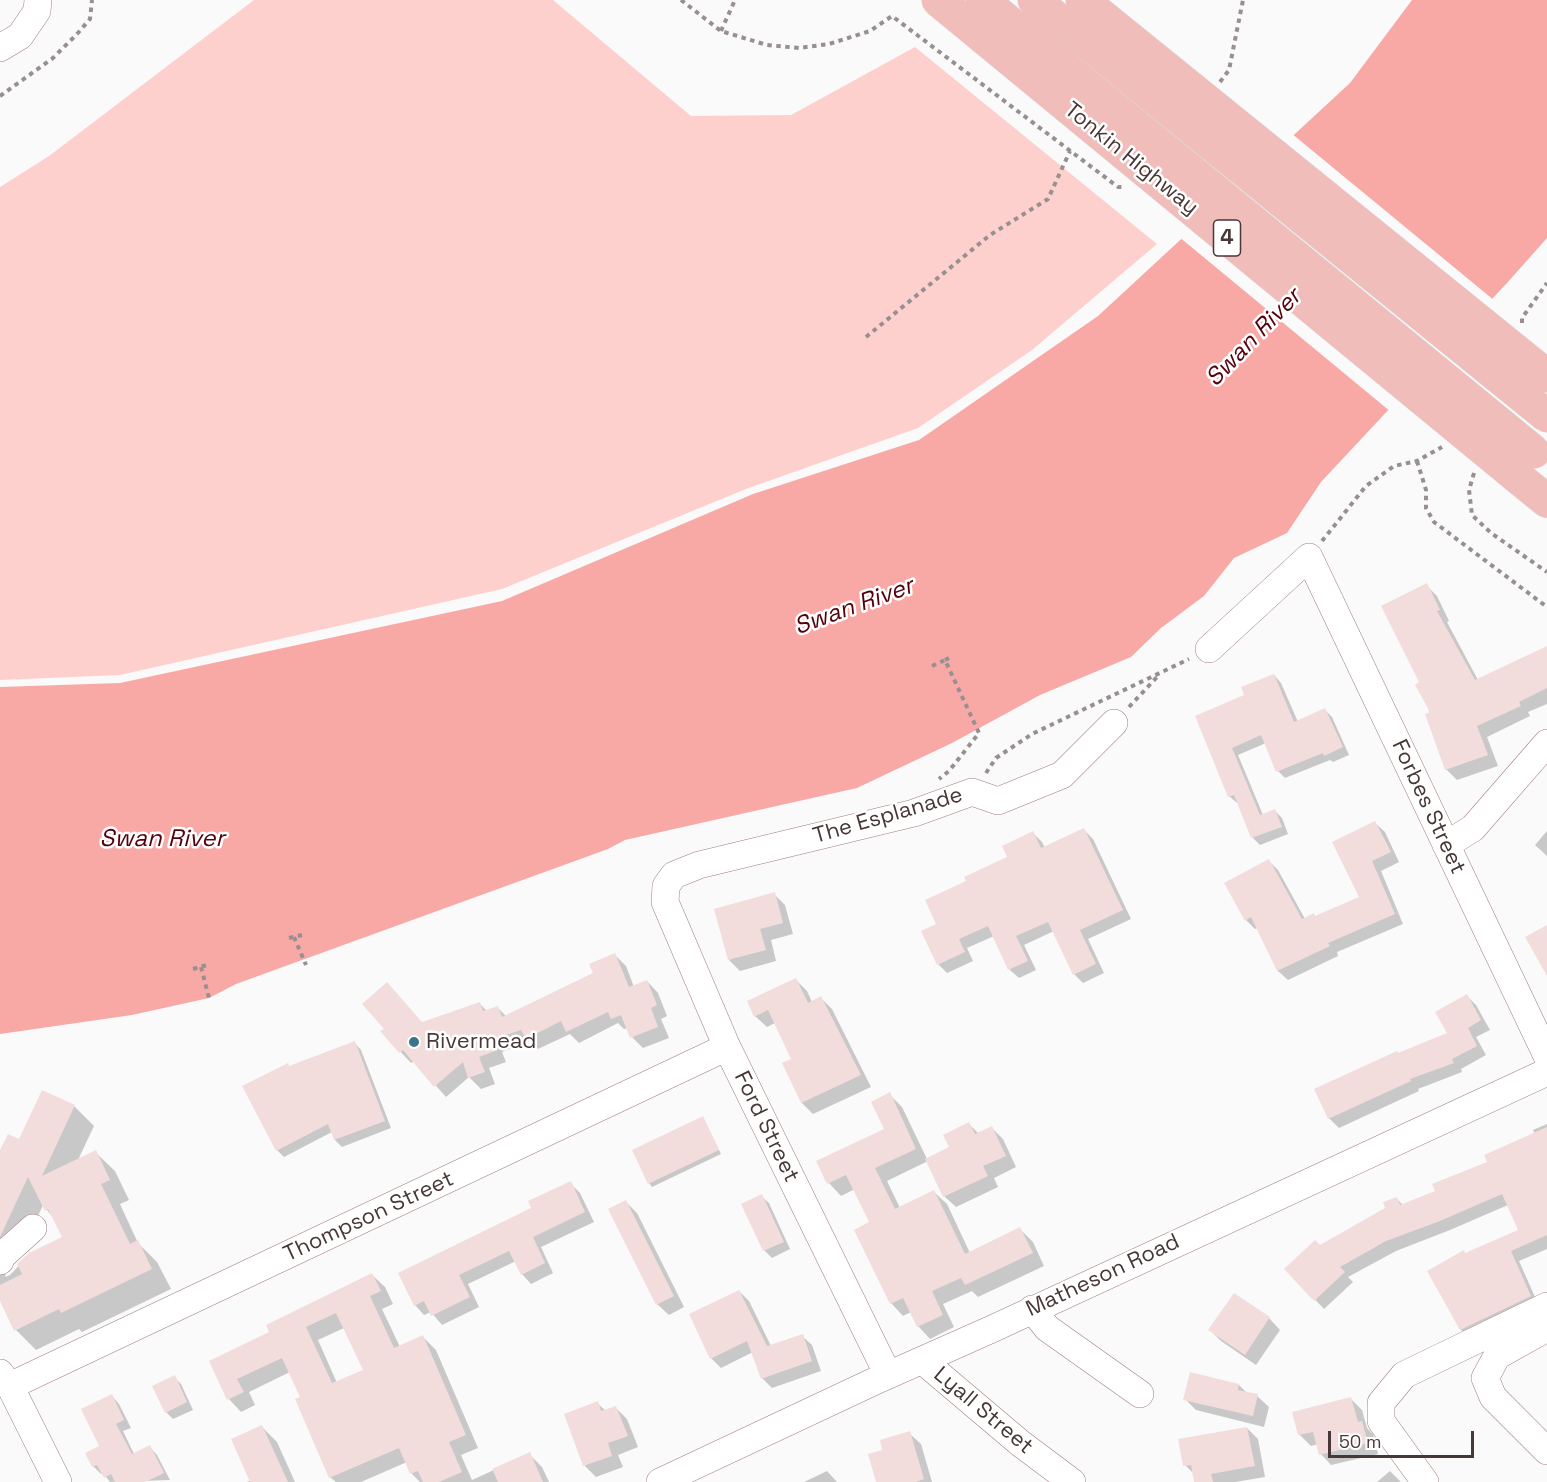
<!DOCTYPE html>
<html>
<head>
<meta charset="utf-8">
<style>
  body { margin:0 }
  #map { position:relative; width:1547px; height:1482px; overflow:hidden; background:#fafafa; font-family:"Space Grotesk",sans-serif }
  canvas { display:block }
  .scale { position:absolute; left:1328px; top:1431px; width:146px; height:27px; box-sizing:border-box; border:3px solid #473737; border-top:0; padding-left:8px; font-size:18px; line-height:21px; white-space:nowrap; color:#473737; -webkit-text-stroke:4px #fff; paint-order:stroke }
</style>
</head>
<body>
<div id="map">
<canvas width="1547" height="1482"></canvas>
<div class="scale">50 m</div>
</div>
<script>
const g = document.querySelector('canvas').getContext('2d');
g.lineJoin = 'round';
function fillPath(path, color) { g.fillStyle = color; g.fill(path, 'evenodd'); }
const shape = rows => new Path2D(rows.map(r => 'M' + r).join(''));
function trace(path, color, width, dash) { g.strokeStyle = color; g.lineWidth = width; g.lineCap = dash ? 'butt' : 'round'; g.setLineDash(dash || []); g.stroke(path); }
function write(font, color, halo, rows, align = 'center') {
  g.font = font + ' "Space Grotesk",sans-serif'; g.lineWidth = 5; g.setLineDash([]); g.textBaseline = 'middle'; g.strokeStyle = halo; g.fillStyle = color; for (const [text, x, y, turn = 0] of rows) {
    g.save(); g.translate(x, y); g.rotate((+turn || 0) * Math.PI / 180); g.textAlign = isNaN(turn) ? turn : align; if (halo) g.strokeText(text, 0, 0); g.fillText(text, 0, 0); g.restore();
  }
}
fillPath(shape([
  [254,0,553,0,691,116,791,115,915,47,1157,244,1032,350,918,428,746,489,502,589,120,675,0,680,0,187,49,156]
]), '#fed0cd');
fillPath(shape([
  [1412,0,1547,0,1547,238,1507,283,1321,482,1287,533,1234,558,1204,596,1161,628,1131,657,1040,695,952,743,857,788,625,840,608,849,236,984,209,998,132,1015,0,1034,0,687,120,683,502,601,753,494,919,440,1098,316,1350,83]
]), '#f8a9a6');
fillPath(shape([
  [1291,133,1495,301,1391,412,1178,236]
]), '#fafafa');
fillPath(shape([
  [1426,585,1437,596,1449,621,1447,622,1478,680,1547,651,1547,704,1528,712,1530,716,1487,737,1498,766,1457,780,1446,769,1421,683],
  [1274,675,1281,683,1298,722,1325,710,1332,717,1349,755,1333,762,1330,760,1285,778,1278,771,1266,743,1238,755,1263,815,1275,811,1282,818,1288,834,1260,845,1253,838,1239,802,1237,803,1229,796,1197,716,1246,696],
  [1375,823,1385,832,1399,862,1381,871,1403,924,1337,952,1338,956,1288,980,1278,971,1258,928,1255,929,1246,920,1268,860,1278,870,1305,919,1316,917,1361,898],
  [1084,830,1093,839,1131,919,1088,939,1104,973,1083,983,1074,974,1054,931,1024,945,1036,970,1019,978,1010,970,994,936,967,948,973,961,947,973,939,965,923,932,938,925,968,881,1009,858,1033,833,1042,842,1045,848],
  [1547,831,1547,856,1535,845],
  [774,894,785,905,793,934,771,940,776,961,740,971,729,960],
  [615,955,626,966,634,987,647,981,658,993,667,1016,661,1019,669,1038,643,1048,632,1037,628,1028,624,1029,618,1023,579,1043,570,1034,538,1049,530,1041,502,1052,506,1062,489,1068,495,1084,481,1089,469,1077,446,1097,414,1061,411,1063,382,1032,387,1030,387,984,423,1024,480,1004,487,1011,497,1007,506,1016,594,973],
  [796,980,807,991,812,1002,821,998,832,1009,871,1087,813,1114,802,1103,784,1064,793,1060,775,1023,767,1027,755,1016],
  [1467,996,1476,1005,1490,1030,1476,1037,1486,1055,1461,1069,1462,1072,1418,1089,1419,1091,1339,1128,1329,1118,1398,1054,1449,1034],
  [354,1042,361,1050,391,1128,342,1147,335,1140,332,1132,284,1157,277,1150,290,1067],
  [889,1094,902,1107,927,1159,951,1148,969,1124,979,1134,992,1128,1003,1139,1016,1167,994,1178,998,1187,956,1207,944,1196,928,1161,887,1181,900,1208,934,1192,947,1204,970,1253,1020,1229,1033,1242,1044,1266,978,1297,972,1291,943,1304,954,1327,930,1339,918,1326,911,1312,903,1316,891,1303,871,1223,855,1189,841,1196,829,1183,818,1161,886,1129],
  [74,1106,94,1126,78,1160,95,1152,115,1171,129,1200,120,1204,138,1243,157,1262,171,1289,82,1332,79,1329,36,1350,16,1330,0,1299,0,1154],
  [43,1205,55,1220,64,1237,30,1254,10,1275,5,1277,7,1270,20,1256],
  [703,1118,721,1154,652,1187,649,1183],
  [1547,1124,1547,1249,1519,1261,1539,1306,1471,1339,1461,1330,1429,1272,1520,1231,1508,1205,1450,1230,1396,1251,1348,1277,1353,1282,1324,1309,1286,1269,1319,1247,1387,1209,1396,1198,1403,1205,1437,1192,1535,1134,1533,1130],
  [570,1183,580,1193,594,1222,541,1247,553,1273,531,1284,522,1274,516,1261,468,1284,479,1307,442,1325,431,1312,424,1315,415,1305,533,1208],
  [761,1196,769,1203,790,1249,772,1258,765,1251,743,1205],
  [626,1202,637,1213,684,1307,669,1315,657,1304],
  [372,1275,385,1287,393,1304,382,1309,400,1347,423,1337,436,1350,478,1448,461,1455,472,1480,529,1454,542,1467,549,1482,420,1482,412,1474,407,1462,361,1482,336,1482,330,1477,302,1398,290,1372,249,1392,255,1405,241,1412,229,1399,211,1361,271,1332],
  [344,1328,365,1371,337,1383,318,1340],
  [739,1291,749,1301,771,1346,802,1336,812,1345,821,1371,772,1388,762,1378,753,1352,721,1368,711,1358],
  [1234,1295,1269,1318,1280,1330,1256,1365,1221,1341,1210,1330],
  [174,1377,181,1384,193,1410,173,1419,166,1412],
  [1239,1385,1247,1393,1257,1396,1269,1407,1264,1427,1196,1410,1185,1399],
  [112,1396,119,1404,131,1428,123,1431,134,1454,150,1447,157,1455,170,1480,110,1482,103,1473,101,1474,93,1466,101,1447],
  [1351,1399,1362,1410,1367,1428,1373,1434,1378,1454,1331,1465,1320,1453,1318,1444,1311,1446,1299,1434],
  [597,1403,606,1411,616,1408,627,1419,638,1447,618,1455,623,1467,596,1477,585,1466,566,1414],
  [262,1427,277,1442,295,1482,247,1482,251,1480],
  [1247,1428,1258,1439,1265,1477,1235,1482,1196,1482,1195,1475,1185,1465],
  [909,1433,921,1444,932,1482,878,1482,884,1451],
  [827,1471,837,1482,804,1482],
  [1390,1471,1401,1482,1377,1482]
]), '#0003');
fillPath(shape([
  [1427,583,1440,610,1437,611,1475,680,1547,646,1547,688,1519,702,1521,706,1477,726,1488,755,1445,770,1425,714,1430,712,1415,685,1419,682,1381,606],
  [1274,674,1294,722,1325,708,1343,747,1324,756,1323,753,1276,772,1261,735,1232,748,1260,815,1275,809,1282,827,1251,838,1234,795,1228,797,1195,716,1244,695,1241,687],
  [1375,821,1391,852,1372,861,1395,914,1328,943,1330,946,1277,971,1251,917,1245,921,1224,883,1269,859,1302,919,1314,913,1315,916,1359,897,1332,842],
  [1084,828,1123,910,1080,930,1096,964,1073,975,1048,922,1016,936,1028,961,1008,970,988,926,959,939,965,952,937,965,921,931,936,924,925,900,966,881,964,877,1007,857,1002,846,1033,831,1041,848],
  [775,892,783,923,760,929,766,950,728,960,714,909],
  [1547,925,1547,976,1525,937],
  [615,953,629,987,647,980,657,1005,651,1008,658,1027,630,1038,621,1015,611,1019,608,1012,566,1032,561,1021,526,1039,521,1030,491,1040,495,1051,479,1057,485,1072,468,1078,463,1062,434,1087,403,1050,399,1053,380,1031,384,1029,362,1004,387,982,422,1022,480,1002,483,1011,498,1006,502,1017,593,973,589,964],
  [796,978,808,1003,821,996,861,1075,801,1103,782,1063,791,1059,768,1010,754,1017,747,1001],
  [1467,994,1481,1020,1468,1028,1477,1046,1452,1059,1454,1063,1410,1079,1411,1081,1328,1119,1314,1089,1397,1051,1398,1053,1447,1033,1435,1012],
  [355,1041,385,1121,334,1140,328,1124,276,1151,242,1086,288,1063,289,1066],
  [42,1090,75,1105,42,1176,96,1150,110,1180,101,1184,130,1244,138,1240,152,1269,61,1313,59,1309,14,1331,0,1301,0,1285,22,1274,17,1264,29,1253,62,1237,48,1209,45,1211,28,1177,0,1237,0,1150,8,1134,19,1139],
  [890,1092,916,1149,875,1168,895,1209,934,1190,965,1254,1020,1227,1033,1253,965,1285,961,1278,932,1291,943,1315,917,1327,903,1298,890,1304,854,1230,869,1222,846,1175,827,1184,816,1161,884,1129,871,1102],
  [703,1116,719,1150,648,1184,632,1150],
  [969,1122,975,1134,992,1126,1006,1156,983,1166,988,1176,943,1197,925,1159,949,1147,943,1135],
  [1547,1127,1547,1235,1511,1251,1531,1296,1460,1330,1427,1271,1464,1250,1465,1253,1518,1230,1502,1194,1440,1221,1386,1241,1340,1267,1345,1272,1314,1301,1284,1269,1315,1240,1320,1245,1385,1208,1383,1202,1397,1197,1400,1205,1435,1191,1432,1184,1487,1162,1484,1155],
  [571,1181,585,1212,533,1237,545,1263,521,1275,509,1251,459,1275,470,1297,431,1316,424,1301,414,1306,398,1273,531,1208,528,1201],
  [762,1194,784,1242,763,1251,741,1204],
  [626,1200,674,1296,656,1305,608,1209],
  [372,1273,381,1291,370,1296,394,1348,423,1335,466,1435,449,1442,462,1472,439,1482,423,1482,418,1471,410,1474,399,1448,329,1478,295,1399,300,1397,282,1358,237,1379,244,1392,227,1400,209,1361,269,1332,266,1325],
  [336,1313,363,1370,332,1383,306,1327],
  [739,1290,767,1346,803,1334,812,1361,761,1379,747,1341,710,1359,689,1314],
  [1234,1293,1270,1317,1245,1355,1208,1330],
  [1190,1372,1239,1384,1238,1390,1258,1394,1253,1416,1183,1400],
  [175,1375,187,1402,165,1413,152,1386],
  [112,1394,124,1420,116,1424,132,1454,150,1445,164,1473,145,1482,115,1482,111,1474,104,1478,97,1465,92,1467,85,1453,99,1446,81,1409],
  [1351,1397,1358,1422,1362,1421,1368,1443,1319,1455,1313,1432,1298,1435,1292,1412],
  [598,1401,601,1411,616,1406,628,1436,608,1443,612,1456,583,1466,564,1414],
  [262,1425,288,1482,250,1482,231,1439],
  [1247,1427,1255,1466,1211,1474,1213,1482,1194,1482,1191,1465,1183,1466,1178,1439],
  [910,1431,924,1479,916,1482,876,1482,868,1454,882,1450,880,1440],
  [530,1452,543,1482,498,1482,492,1469]
]), '#f2dddc');
const minor = shape([
  [0,48,20,36,37,11,38,0],
  [1209,649,1309,557,1547,1056],
  [1446,845,1473,828,1547,743],
  [0,1261,2,1256,33,1228],
  [1032,1309,1047,1328,1140,1394],
  [1547,1328,1497,1356,1485,1378,1493,1397,1547,1451],
  [923,1361,1020,1443,1072,1482],
  [0,1373,10,1386,58,1482],
  [888,1375,727,1047,665,902,666,886,674,875,699,865,914,813,972,792,998,801,1062,775,1114,723],
  [10,1386,727,1047],
  [660,1482,875,1381,992,1329,1547,1072],
  [1425,1482,1381,1421,1381,1403,1404,1375,1547,1306]
]);
const highway = shape([
  [1515,475,1547,501]
]);
trace(minor, '#a17e7d', 28);
trace(highway, '#dad7d7', 34);
trace(shape([
  [681,0,721,31,767,45,799,48,829,44,870,31,892,16,1118,187,1124,187],
  [721,31,735,0],
  [1220,82,1229,70,1243,0],
  [0,96,53,58,77,34,90,19,92,0],
  [1522,323,1522,318,1547,283],
  [866,337,990,235,1048,199,1070,151],
  [1417,461,1426,490,1426,508,1434,522,1547,607],
  [1474,473,1469,490,1472,515,1491,533,1547,572],
  [1322,541,1366,486,1394,466,1417,461,1442,447],
  [945,660,953,656],
  [932,666,945,660,979,733,949,771,939,779],
  [1129,707,1157,677],
  [986,773,996,758,1032,734,1189,659],
  [294,937,306,965],
  [289,938,302,935],
  [201,967,209,998],
  [193,969,207,965]
]), '#988f8f', 4, [4.5, 4.5]);
trace(minor, '#fff', 27);
trace(highway, '#f1bdba', 33);
const highwayBridge = shape([
  [938,0,1515,475],
  [982,0,1534,452],
  [1034,0,1547,416],
  [1082,0,1547,376]
]);
trace(highwayBridge, '#dad7d7', 34, []);
trace(highwayBridge, '#f1bdba', 33);
for (const [x, y, r, color] of [
  [414,1042,6,"#3c738e"]
]) { const dot = new Path2D(); dot.arc(x, y, r, 0, 2 * Math.PI); g.fillStyle = color; g.fill(dot); trace(dot, '#fff', 2); }
for (const [x, y, w] of [
  [1227,238,27]
]) { const box = new Path2D(); box.roundRect(x - w / 2, y - 18, w, 36, 4.5); g.fillStyle = '#fff'; g.fill(box); trace(box, '#473737', 1.5); }
write('bold 21px', '#473737', null, [
  ["4",1227,238]
]);
write('22px', '#473737', '#fff', [
  ["Tonkin Highway",1131,159,39],
  ["Forbes Street",1428,807,65],
  ["The Esplanade",888,816,-16],
  ["Ford Street",766,1127,64],
  ["Thompson Street",369,1217,-25],
  ["Matheson Road",1103,1276,-25],
  ["Lyall Street",983,1411,40]
]);
write('22px', '#473737', '#fff', [
  ["Rivermead",426,1042]
], 'left');
write('italic 24px', '#57000d', '#fff', [
  ["Swan River",1254,338,-46],
  ["Swan River",854,607,-20],
  ["Swan River",162,839]
]);
</script>
</body>
</html>
